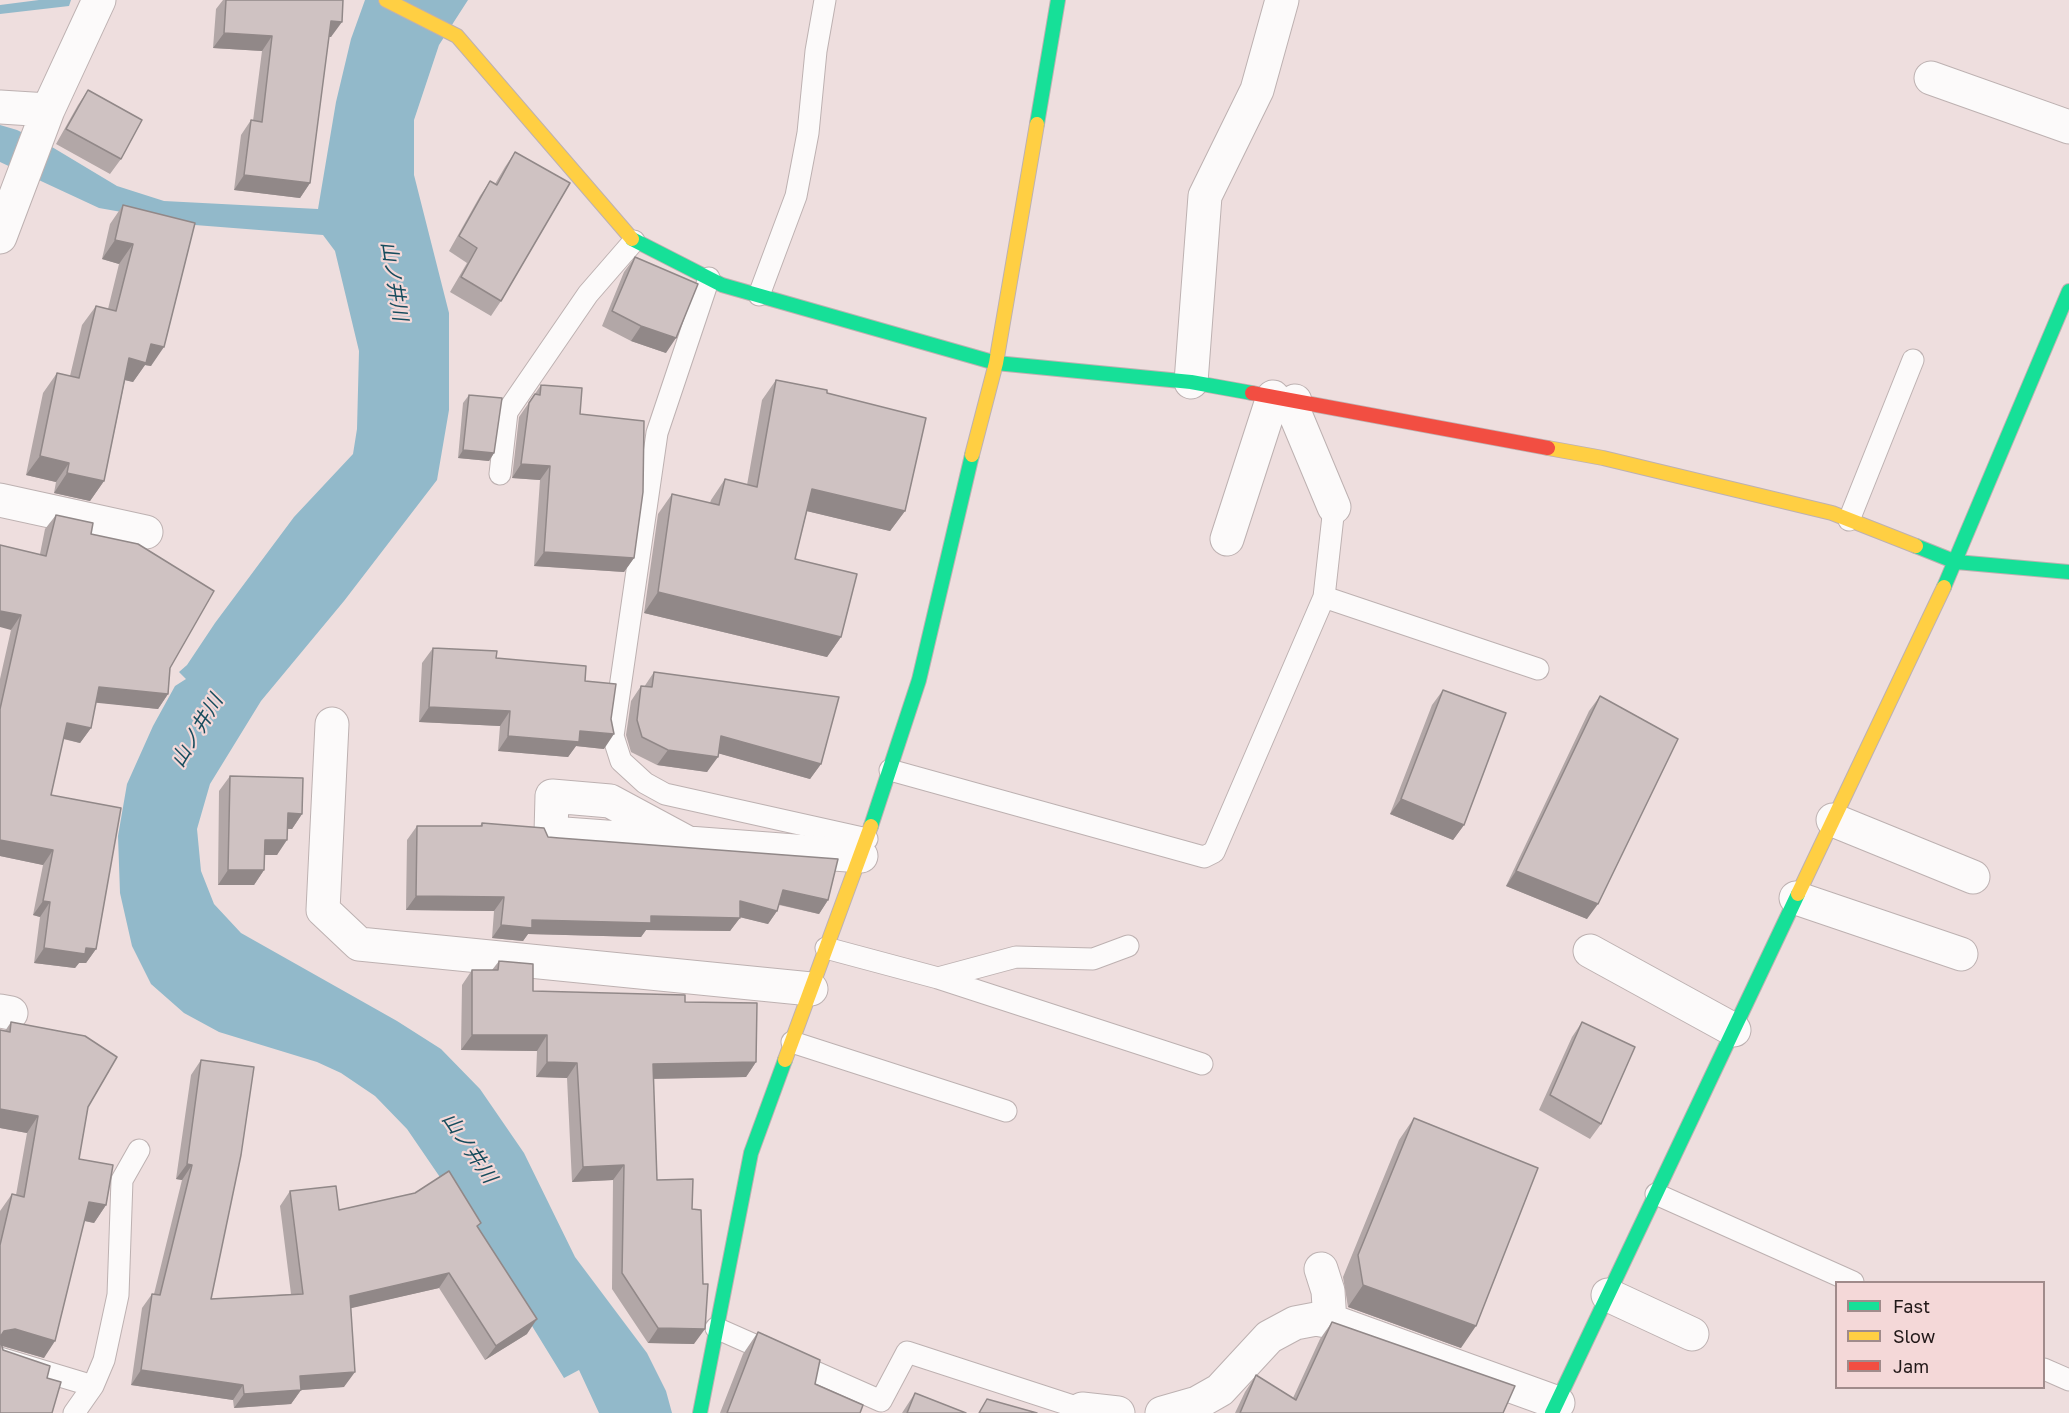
<!DOCTYPE html>
<html>
<head>
<meta charset="utf-8">
<style>
  body { margin:0 }
  #map { position:relative; width:2069px; height:1413px; overflow:hidden; background:#eedede; font-family:"Golos Text",sans-serif }
  canvas { display:block }
  .legend { position:absolute; left:1835px; top:1281px; width:210px; height:108px; box-sizing:border-box; background:#f4d8d8; border:2px solid #a08b8b; margin:0; padding:8px 10px; list-style:none; font-size:18px; color:#211818 }
  .legend li { display:flex; align-items:center; gap:12px; height:30px }
  .legend b { width:30px; border:2px solid #a08b8b }
</style>
</head>
<body>
<div id="map">
<canvas width="2069" height="1413"></canvas>
<ul class="legend">
<li><b style="height:8px;background:#16e098"></b>Fast</li>
<li><b style="height:8px;background:#ffcf43"></b>Slow</li>
<li><b style="height:8px;background:#f24e42"></b>Jam</li>
</ul>
</div>
<script>
const g = document.querySelector('canvas').getContext('2d');
g.lineJoin = 'round';
function fillPath(path, color) { g.fillStyle = color; g.fill(path, 'evenodd'); }
const shape = rows => new Path2D(rows.map(r => 'M' + r).join(''));
function trace(path, color, width, dash) { g.strokeStyle = color; g.lineWidth = width; g.lineCap = dash ? 'butt' : 'round'; g.setLineDash(dash || []); g.stroke(path); }
function write(font, color, halo, rows, align = 'center') {
  g.font = font + ' "Golos Text","Noto Sans JP",sans-serif'; g.lineWidth = 4.5; g.setLineDash([]); g.textBaseline = 'middle'; g.strokeStyle = halo; g.fillStyle = color; for (const [text, x, y, turn = 0] of rows) {
    g.save(); g.translate(x, y); g.rotate((+turn || 0) * Math.PI / 180); g.textAlign = isNaN(turn) ? turn : align; if (halo) g.strokeText(text, 0, 0); g.fillText(text, 0, 0); g.restore();
  }
}
fillPath(shape([
  [39,0,71,0,69,6,0,14,0,5],
  [365,0,468,0,439,45,414,120,414,175,449,313,449,410,437,480,344,601,261,701,210,784,197,829,201,871,214,904,241,933,397,1021,441,1049,480,1089,524,1153,575,1257,647,1353,666,1391,672,1413,599,1413,579,1370,564,1378,446,1186,407,1129,375,1096,341,1073,317,1062,219,1032,184,1013,151,984,132,946,120,893,118,836,127,784,153,726,175,686,186,679,179,672,187,665,215,623,294,517,353,454,357,429,359,351,335,251,323,235,195,225,99,208,0,162,0,125,17,130,52,147,117,186,164,201,318,209,336,102,351,39]
]), '#92b9ca');
const lane = shape([
  [709,278,657,433,613,736,621,761,645,783,665,794,867,839],
  [759,295,796,196,808,133,816,51,825,0],
  [500,474,507,412,588,294,634,241],
  [1849,520,1913,360],
  [1324,597,1538,669],
  [890,770,1204,857,1214,852,1324,597,1334,507],
  [826,948,938,978,1016,957,1093,959,1128,946],
  [938,978,1202,1064],
  [792,1042,1006,1111],
  [1656,1194,1853,1282],
  [716,1328,881,1401,907,1352,1082,1409],
  [0,1358,93,1386],
  [2044,1369,2069,1380],
  [74,1413,93,1386,104,1360,118,1295,122,1180,139,1150]
]);
const street = shape([
  [1931,78,2069,127],
  [0,107,48,110],
  [0,237,48,110,99,0],
  [1191,382,1205,196,1257,90,1282,0],
  [1295,401,1296,416,1334,507],
  [0,500,146,532],
  [1227,539,1273,397],
  [332,724,323,910,359,944,811,989],
  [1833,820,1973,877],
  [688,843,610,801,552,796,551,833,688,843,861,856],
  [1796,898,1961,954],
  [1590,951,1734,1030],
  [0,1011,11,1013],
  [1321,1269,1328,1291,1330,1322],
  [1608,1295,1692,1334],
  [1082,1409,1118,1413],
  [1162,1413,1197,1403,1220,1390,1269,1337,1295,1323,1316,1319,1337,1323,1558,1403]
]);
const fast = shape([
  [1037,124,1058,0],
  [632,239,722,285,996,363,1191,382,1252,393],
  [1916,546,1956,562,2069,572],
  [1944,587,2069,291],
  [871,826,919,680,972,455],
  [700,1413,751,1153,785,1060],
  [1552,1413,1798,894]
]);
const slow = shape([
  [386,0,457,36,632,239],
  [1548,448,1603,458,1832,513,1916,546],
  [972,455,996,363,1037,124],
  [1798,894,1944,587],
  [785,1060,871,826]
]);
const jam = shape([
  [1252,393,1548,448]
]);
trace(lane, '#bdb1b1', 23);
trace(street, '#bdb1b1', 35);
trace(fast, '#bdb1b1', 16);
trace(slow, '#bdb1b1', 16);
trace(jam, '#bdb1b1', 16);
trace(lane, '#fcfafa', 21);
trace(street, '#fcfafa', 33);
trace(fast, '#16e098', 14);
trace(slow, '#ffcf43', 14);
trace(jam, '#f24e42', 14);
fillPath(shape([
  [223,0,343,0,331,37,329,37,310,183,300,198,234,190,241,135,251,120,253,121,262,51,213,48,216,9],
  [88,90,121,159,110,174,56,144,78,105],
  [515,152,501,301,491,316,450,292,467,263,449,251,480,196,490,181,495,184,505,167],
  [123,205,195,223,151,366,145,365,133,382,125,380,104,481,90,501,54,493,56,482,26,475,43,393,57,373,70,376,82,325,96,306,108,309,119,264,102,259,110,224],
  [635,257,666,353,631,341,602,326,624,272],
  [776,380,827,393,905,511,890,531,807,511,795,559,841,637,827,657,644,613,658,514,672,494,710,503,711,500,725,479,747,485,762,400],
  [541,385,580,414,634,558,624,572,534,566,540,480,512,478,519,417],
  [469,395,494,453,489,461,458,458,463,403],
  [56,515,91,534,170,668,168,694,158,709,96,702,91,728,80,743,63,739,51,795,96,949,86,963,79,963,75,968,34,963,40,917,33,915,43,865,0,856,0,679,11,630,40,554,45,529],
  [433,648,496,658,585,681,604,749,576,746,568,757,498,751,500,726,419,722,422,663],
  [654,672,821,764,810,779,718,753,707,772,657,765,631,752,626,735,631,701,641,686,644,687],
  [1443,690,1464,825,1453,840,1390,814,1432,705],
  [1600,696,1587,919,1506,886,1589,711],
  [230,776,302,814,292,829,288,829,277,855,264,855,264,870,254,885,218,885,219,791],
  [482,823,548,837,828,900,819,914,779,905,777,911,768,924,740,917,730,931,646,930,641,937,528,934,523,941,492,938,494,911,406,910,407,840,417,826,480,826],
  [499,961,533,991,685,1002,756,1062,746,1077,653,1079,657,1180,692,1209,694,1344,648,1343,612,1289,613,1180,572,1182,567,1078,536,1077,537,1051,461,1050,462,985,472,970,492,970],
  [11,1022,88,1107,79,1159,106,1205,94,1223,84,1221,44,1358,2,1346,0,1413,0,1211,12,1194,16,1195,27,1133,0,1128,0,1030,5,1031],
  [1582,1022,1601,1124,1590,1139,1539,1110,1572,1037],
  [201,1060,211,1299,291,1294,280,1206,290,1191,339,1210,478,1228,527,1334,485,1360,439,1288,350,1308,344,1387,301,1390,291,1404,234,1408,233,1400,131,1385,142,1308,152,1294,154,1294,182,1180,176,1179,191,1075],
  [1414,1118,1461,1348,1348,1307,1343,1277,1399,1140],
  [1332,1322,1503,1413,1235,1413,1245,1392,1256,1375,1293,1398,1320,1339],
  [758,1332,815,1384,860,1413,720,1413,743,1354],
  [915,1393,966,1413,902,1413]
]), '#b2a7a7');
fillPath(shape([
  [331,21,342,22,331,37,320,36],
  [224,33,272,36,262,51,213,48],
  [244,175,310,183,300,198,234,190],
  [115,240,133,244,119,264,102,259],
  [641,326,676,338,666,353,631,341],
  [151,344,164,347,151,366,145,365,133,382,116,378,129,358],
  [463,450,494,453,489,461,458,458],
  [40,456,69,463,56,482,26,475],
  [521,464,550,466,540,480,512,478],
  [67,473,104,481,90,501,54,493],
  [812,489,905,511,890,531,798,509],
  [544,552,634,558,624,572,534,566],
  [658,592,841,637,827,657,644,613],
  [0,611,21,615,11,630,0,627],
  [99,687,168,694,158,709,89,702],
  [429,707,510,711,500,726,419,722],
  [67,723,91,728,80,743,57,737],
  [580,731,614,734,604,749,576,746,568,757,498,751,508,736],
  [721,736,821,764,810,779,710,751],
  [668,750,718,757,707,772,657,765],
  [1401,799,1464,825,1453,840,1390,814],
  [288,813,302,814,292,829,277,828],
  [0,840,53,850,43,865,0,856],
  [265,840,287,840,277,855,254,855],
  [228,870,264,870,254,885,218,885],
  [1516,871,1598,904,1587,919,1506,886],
  [783,890,828,900,819,914,773,903],
  [416,896,504,897,494,911,406,910],
  [43,901,50,902,40,917,33,915],
  [740,901,777,911,768,924,731,915],
  [651,916,740,918,730,931,646,930,641,937,528,934,523,941,492,938,501,925,532,920],
  [44,948,86,948,96,949,86,963,79,963,75,968,34,963],
  [472,1035,547,1035,537,1051,461,1050],
  [547,1062,577,1063,567,1078,536,1077],
  [756,1062,746,1077,642,1079,653,1064],
  [0,1109,38,1116,27,1133,0,1128],
  [187,1164,192,1165,182,1180,176,1179],
  [624,1165,613,1180,572,1182,583,1167],
  [89,1202,106,1205,94,1223,77,1219],
  [449,1273,439,1288,339,1311,350,1296],
  [1363,1285,1476,1326,1461,1348,1348,1307],
  [537,1319,527,1334,485,1360,496,1346],
  [658,1328,705,1329,694,1344,648,1343],
  [15,1329,55,1341,44,1358,3,1346,0,1346,0,1337,4,1331],
  [141,1370,243,1385,233,1400,131,1385],
  [355,1372,344,1387,301,1390,291,1404,234,1408,244,1394,300,1376]
]), '#918888');
const building = shape([
  [226,0,343,0,342,22,331,21,310,183,244,175,251,120,262,122,272,36,224,33,226,0],
  [88,90,142,120,121,159,66,129,88,90],
  [515,152,570,183,501,301,461,277,477,248,459,236,490,181,497,185,515,152],
  [123,205,195,223,164,347,151,344,146,363,129,358,104,481,67,473,69,463,40,456,57,373,79,378,96,306,116,311,133,244,115,240,123,205],
  [635,257,698,284,676,338,641,326,612,311,635,257],
  [776,380,827,390,827,393,926,418,905,511,812,489,795,559,857,574,841,637,658,592,672,494,719,505,725,479,757,487,776,380],
  [541,385,582,388,580,414,644,421,643,492,634,558,544,552,550,466,521,464,529,403,535,394,540,395,541,385],
  [469,395,502,398,494,453,463,450,469,395],
  [56,515,93,523,91,534,138,544,214,591,170,668,168,694,99,687,91,728,67,723,51,795,121,808,96,949,86,948,85,954,44,948,50,902,43,901,53,850,0,840,0,709,21,615,0,611,0,545,46,556,56,515],
  [433,648,497,651,496,658,586,666,585,681,616,684,611,719,614,734,580,731,579,742,508,736,510,711,429,707,433,648],
  [654,672,839,697,821,764,721,736,718,757,668,750,642,737,637,720,641,686,652,687,654,672],
  [1443,690,1506,713,1464,825,1401,799,1443,690],
  [1600,696,1678,739,1598,904,1516,871,1600,696],
  [230,776,303,778,302,814,288,813,287,840,265,840,264,870,228,870,230,776],
  [482,823,544,828,548,837,559,838,838,859,828,900,783,890,777,911,740,901,740,918,651,916,651,923,532,920,532,928,501,925,504,897,416,896,417,826,482,826,482,823],
  [499,961,533,964,533,991,685,995,685,1002,757,1003,756,1062,653,1064,657,1180,693,1179,692,1209,701,1210,703,1284,708,1284,705,1329,658,1328,622,1273,624,1165,583,1167,577,1063,547,1062,547,1035,472,1035,472,970,498,970,499,961],
  [11,1022,85,1036,117,1057,88,1107,79,1159,113,1165,106,1205,89,1202,55,1341,15,1329,4,1331,0,1337,0,1245,12,1194,24,1197,38,1116,0,1109,0,1030,10,1032,11,1022],
  [1582,1022,1635,1047,1601,1124,1550,1095,1582,1022],
  [201,1060,254,1067,241,1155,211,1299,303,1294,290,1191,336,1186,339,1210,415,1193,449,1171,481,1223,477,1226,537,1319,496,1346,449,1273,350,1296,355,1372,300,1376,301,1390,244,1394,243,1385,141,1370,152,1294,160,1295,192,1165,187,1164,201,1060],
  [1414,1118,1538,1168,1476,1326,1363,1285,1358,1255,1414,1118],
  [1332,1322,1515,1386,1503,1413,1240,1413,1256,1375,1296,1400,1332,1322],
  [758,1332,820,1360,815,1384,863,1405,860,1413,727,1413,758,1332],
  [0,1339,3,1350,50,1366,47,1378,61,1382,52,1413,0,1413,0,1339],
  [915,1393,966,1413,907,1413,915,1393],
  [987,1399,1037,1413,979,1413,987,1399]
]);
fillPath(building, '#cfc2c2');
trace(building, '#918888', 1.5);
write('italic 20px', '#164c5d', '#f4d8d8', [
  ["山ノ井川",394,281,81],
  ["山ノ井川",197,731,-59],
  ["山ノ井川",469,1148,56]
]);
</script>
</body>
</html>
